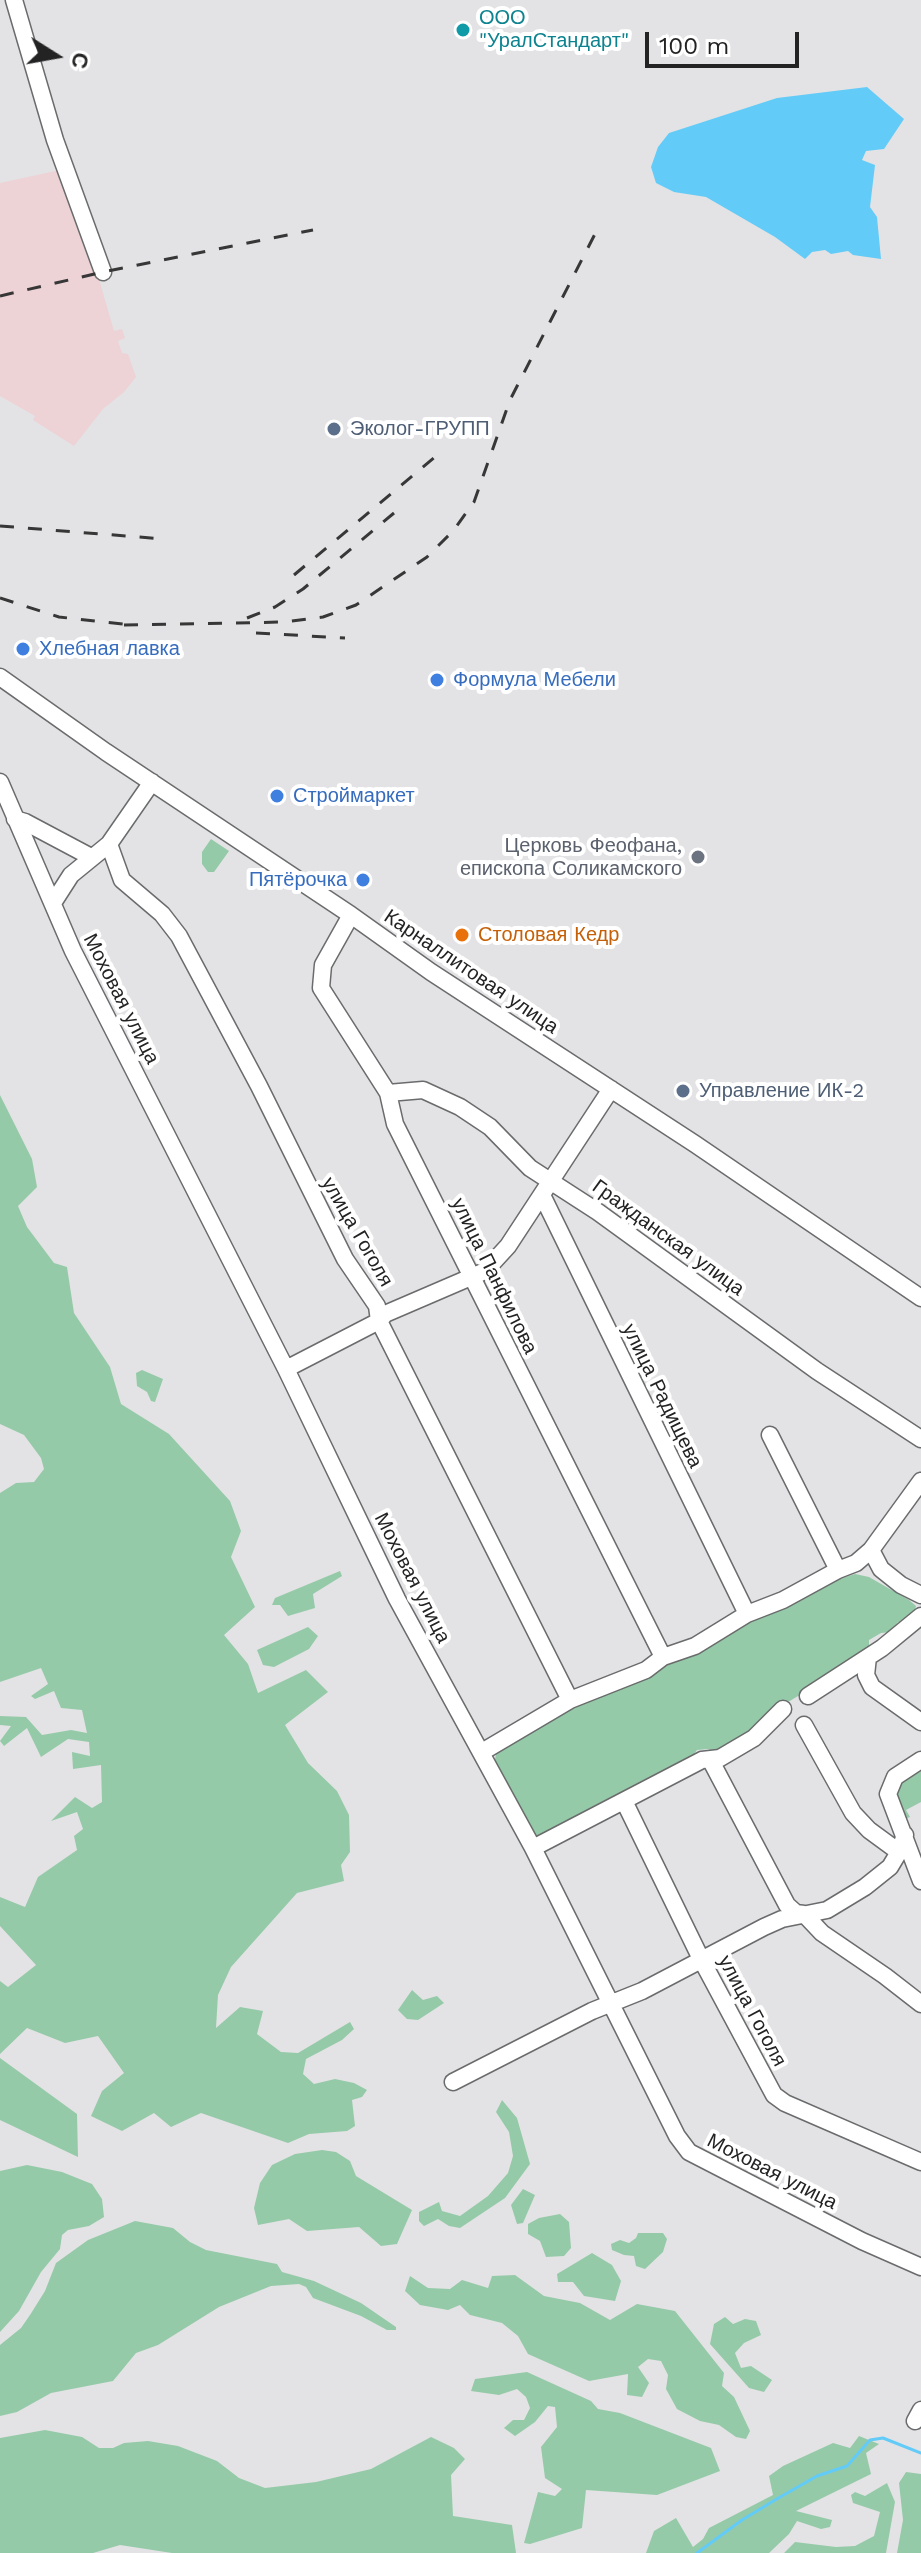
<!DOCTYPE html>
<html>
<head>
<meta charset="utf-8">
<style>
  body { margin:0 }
  #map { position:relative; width:921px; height:2553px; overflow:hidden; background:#e3e3e5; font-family:"Work Sans",sans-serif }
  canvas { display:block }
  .north { position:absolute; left:16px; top:16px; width:80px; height:80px; -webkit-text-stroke:6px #fff; paint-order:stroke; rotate:101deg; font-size:22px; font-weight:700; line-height:32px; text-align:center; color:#232324 }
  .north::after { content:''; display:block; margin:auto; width:28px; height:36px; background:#232324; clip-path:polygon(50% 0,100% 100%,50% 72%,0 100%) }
  .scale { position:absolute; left:645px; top:32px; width:154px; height:36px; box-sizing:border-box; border:4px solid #232324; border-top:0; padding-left:10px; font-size:24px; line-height:28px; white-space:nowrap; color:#232324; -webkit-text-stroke:6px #fff; paint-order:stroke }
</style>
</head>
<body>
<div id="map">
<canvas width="921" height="2553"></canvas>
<div class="north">С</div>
<div class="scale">100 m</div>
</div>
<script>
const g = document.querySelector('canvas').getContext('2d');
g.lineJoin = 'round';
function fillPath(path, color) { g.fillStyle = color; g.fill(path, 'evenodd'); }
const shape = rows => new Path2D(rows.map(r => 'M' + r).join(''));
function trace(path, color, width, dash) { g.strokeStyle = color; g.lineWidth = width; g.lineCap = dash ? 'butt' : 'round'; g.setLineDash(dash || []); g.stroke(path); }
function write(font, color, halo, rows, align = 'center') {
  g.font = font + ' "Work Sans",sans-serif'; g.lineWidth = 8; g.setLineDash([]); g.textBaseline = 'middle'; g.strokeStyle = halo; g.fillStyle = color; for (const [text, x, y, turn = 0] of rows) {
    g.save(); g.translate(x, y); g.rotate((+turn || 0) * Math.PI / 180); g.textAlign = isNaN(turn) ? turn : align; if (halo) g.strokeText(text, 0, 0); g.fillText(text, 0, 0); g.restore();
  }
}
fillPath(shape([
  [60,170,97,272,114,331,122,329,125,338,118,341,122,353,128,354,136,377,124,392,103,409,74,446,33,420,35,416,0,396,0,183]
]), '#edd2d6');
fillPath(shape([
  [211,839,229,851,214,872,208,872,202,864,202,852],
  [0,1095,32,1159,37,1187,18,1206,27,1227,54,1263,67,1267,74,1313,110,1367,121,1404,169,1434,230,1501,241,1531,231,1557,255,1607,224,1635,248,1664,258,1693,306,1670,328,1692,285,1725,308,1763,337,1791,349,1815,350,1852,341,1865,344,1881,297,1893,231,1967,218,1995,216,2028,240,2007,263,2011,257,2034,281,2052,298,2053,350,2022,354,2029,342,2040,306,2059,303,2074,314,2084,335,2079,354,2083,367,2090,362,2097,352,2100,355,2126,347,2131,309,2134,288,2143,201,2113,171,2127,154,2113,122,2131,91,2116,102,2091,124,2073,98,2036,65,2043,27,2028,0,2054,0,1981,8,1987,36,1965,0,1926,0,1897,25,1907,38,1877,77,1850,74,1836,83,1829,77,1812,51,1821,75,1797,92,1808,102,1802,101,1765,73,1769,72,1752,90,1756,89,1742,68,1739,41,1757,27,1728,4,1746,0,1741,11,1726,0,1725,0,1716,26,1717,42,1735,71,1730,87,1733,82,1710,61,1708,54,1691,35,1699,31,1696,48,1684,41,1668,0,1682,0,1493,16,1483,34,1482,44,1469,41,1458,24,1435,0,1424],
  [142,1370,163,1379,155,1402,151,1401,147,1392,137,1386,136,1373],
  [340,1571,342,1576,313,1594,315,1608,288,1616,280,1605,272,1605,275,1598],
  [855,1574,869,1577,909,1600,916,1606,913,1616,907,1622,898,1622,891,1632,881,1633,869,1640,869,1648,863,1656,785,1704,758,1730,716,1753,708,1749,697,1750,686,1765,546,1838,536,1837,494,1765,497,1748,568,1706,751,1619,782,1610,831,1582],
  [308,1627,318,1636,309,1649,274,1667,263,1665,257,1650],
  [921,1767,921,1802,906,1810,910,1817,905,1819,900,1817,895,1782],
  [412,1990,423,2000,437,1996,444,2003,418,2020,407,2019,398,2010],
  [0,2058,77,2114,78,2157,0,2120],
  [502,2100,517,2118,530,2164,505,2198,460,2228,449,2226,438,2219,424,2226,419,2221,419,2212,439,2202,442,2211,460,2216,488,2196,508,2173,513,2156,509,2132,496,2112],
  [322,2150,336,2152,350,2161,356,2176,412,2210,397,2244,381,2246,359,2227,307,2231,289,2219,258,2225,254,2208,260,2183,272,2165,295,2154],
  [27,2165,62,2172,92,2184,102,2199,104,2217,89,2226,68,2230,62,2235,60,2249,41,2272,19,2311,0,2332,0,2171],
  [523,2189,535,2195,523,2223,517,2224,511,2205],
  [560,2214,569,2222,571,2248,564,2256,546,2257,540,2241,528,2234,528,2224,539,2218],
  [135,2221,173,2228,190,2242,206,2250,277,2264,282,2272,314,2281,361,2303,396,2327,396,2330,387,2330,361,2316,313,2298,306,2287,299,2284,271,2286,219,2307,158,2345,136,2353,113,2381,51,2393,17,2412,0,2416,0,2345,21,2328,30,2315,45,2291,56,2263,88,2240],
  [638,2233,663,2233,667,2239,663,2252,645,2269,636,2266,634,2256,624,2255,612,2250,611,2244,620,2240,629,2243,636,2238],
  [592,2253,612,2265,621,2281,615,2301,584,2296,573,2282,558,2282,557,2274],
  [515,2275,544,2296,580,2303,610,2320,637,2304,675,2311,724,2373,722,2386,734,2397,750,2431,746,2439,736,2437,719,2425,700,2421,677,2409,666,2389,668,2375,661,2361,648,2359,638,2367,649,2383,642,2397,627,2395,628,2374,589,2381,528,2354,518,2336,502,2323,470,2315,460,2305,448,2310,420,2305,405,2291,410,2276,428,2288,450,2289,462,2280,488,2288,492,2276],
  [725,2317,733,2324,745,2319,756,2321,761,2335,744,2343,735,2353,741,2368,751,2366,772,2380,764,2392,749,2388,710,2344,714,2324],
  [527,2372,591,2401,598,2409,620,2413,711,2448,720,2471,657,2495,586,2490,582,2528,530,2544,524,2543,538,2492,555,2496,562,2489,545,2478,541,2447,557,2427,555,2407,548,2406,535,2422,515,2436,504,2428,513,2420,524,2420,530,2408,526,2397,517,2389,499,2395,471,2391,475,2379],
  [45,2430,82,2437,99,2448,113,2448,124,2443,148,2441,178,2446,217,2461,239,2478,265,2488,316,2482,371,2469,431,2437,454,2448,465,2459,451,2475,453,2516,512,2525,516,2553,172,2553,120,2545,93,2553,0,2553,0,2438],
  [859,2436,879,2444,866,2453,871,2474,796,2511,832,2520,830,2527,821,2529,797,2521,789,2534,769,2553,646,2553,654,2531,676,2518,693,2547,703,2539,709,2528,773,2495,769,2476,783,2466,833,2443,850,2448],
  [906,2472,921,2474,921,2553,897,2553,903,2520,899,2483],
  [887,2483,895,2502,886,2553,784,2553,795,2542,836,2547,855,2546,874,2536,880,2512,853,2503,851,2495,855,2492,865,2496]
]), '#95caa8');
fillPath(shape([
  [867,87,904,119,884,149,866,151,862,160,875,165,870,207,877,217,881,259,853,255,848,251,831,254,825,250,812,252,805,259,775,237,706,197,674,192,656,183,651,167,658,147,669,133,777,98]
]), '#63cbf7');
trace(shape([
  [697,2553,742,2520,775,2500,817,2476,847,2466,870,2440,883,2438,921,2453]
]), '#63cbf7', 3);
const minor = shape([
  [14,0,55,140,103,272],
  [0,677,106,752,351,915,431,972,695,1144,921,1298],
  [0,782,73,951,286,1369,397,1599,533,1848,677,2136,689,2152,862,2241,921,2267],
  [15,819,25,822,91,857],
  [109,844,122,880,162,914,179,936,259,1086,345,1259,377,1306,379,1321,570,1700],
  [53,903,71,875,109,844,152,782],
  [351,915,323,965,321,988,388,1093,395,1124,663,1657],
  [388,1093,423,1090,460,1107,490,1127,530,1168,598,1212,817,1371,921,1439],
  [542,1195,747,1614],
  [286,1369,379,1321,385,1314,485,1271,508,1246,611,1089],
  [770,1435,838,1570],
  [871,1550,881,1569,901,1585,921,1595],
  [868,1657,866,1675,872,1687,921,1722],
  [808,1696,882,1648,921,1616],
  [804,1725,853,1813,869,1830,899,1852],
  [482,1752,570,1700,646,1670,663,1657,695,1646,747,1614,783,1600,838,1570,856,1563,871,1550,921,1481],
  [921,1760,895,1777,888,1794,921,1881],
  [711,1761,787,1905,796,1913,804,1914,822,1933,885,1976,921,2004],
  [624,1801,701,1959,774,2095,785,2103,921,2162],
  [533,1848,702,1760,720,1758,754,1738,783,1709],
  [453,2082,592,2011,642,1991,764,1927,782,1919,827,1910,865,1887,890,1867,899,1852,905,1835],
  [915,2421,921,2410]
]);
trace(minor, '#6a6b6c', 19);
trace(minor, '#fff', 16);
trace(shape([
  [0,296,103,272,313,230],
  [0,526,164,539],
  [294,575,435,457],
  [0,598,59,617,132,625],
  [247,618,275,607,303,589,394,513],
  [124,625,284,622,323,617,356,605,427,557,453,531,474,502,510,400,597,230],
  [256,633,345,638]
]), '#373738', 3, [14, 14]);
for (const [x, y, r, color] of [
  [463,30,8,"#0f9aa8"],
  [334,429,8,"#5c6f8a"],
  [23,649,8,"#3f7fe0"],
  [437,680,8,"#3f7fe0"],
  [277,796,8,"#3f7fe0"],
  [698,857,8,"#6b7280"],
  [363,880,8,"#3f7fe0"],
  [462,935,8,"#e8710a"],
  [683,1091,8,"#5c6f8a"]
]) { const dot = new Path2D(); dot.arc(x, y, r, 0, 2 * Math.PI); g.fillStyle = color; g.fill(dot); trace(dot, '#fff', 3); }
write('20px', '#0d838f', '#fff', [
  ["ООО",479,18],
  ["\"УралСтандарт\"",479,41]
], 'left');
write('20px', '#4e5e75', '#fff', [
  ["Эколог-ГРУПП",350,429],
  ["Управление ИК-2",699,1091]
], 'left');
write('20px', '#366cbe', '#fff', [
  ["Хлебная лавка",39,649],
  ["Формула Мебели",453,680],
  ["Строймаркет",293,796],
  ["Пятёрочка",347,880,"right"]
], 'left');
write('20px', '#5b616d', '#fff', [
  ["Церковь Феофана,",682,846],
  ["епископа Соликамского",682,869]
], 'right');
write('20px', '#c56008', '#fff', [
  ["Столовая Кедр",478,935]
], 'left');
write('20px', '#232324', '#fff', [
  ["Карналлитовая улица",471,972,34],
  ["Моховая улица",121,999,63],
  ["улица Гоголя",357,1232,60],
  ["Гражданская улица",668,1238,36],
  ["улица Панфилова",494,1276,64],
  ["улица Радищева",662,1396,64],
  ["Моховая улица",412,1578,63],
  ["улица Гоголя",752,2011,62],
  ["Моховая улица",772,2172,27]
]);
</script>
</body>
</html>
